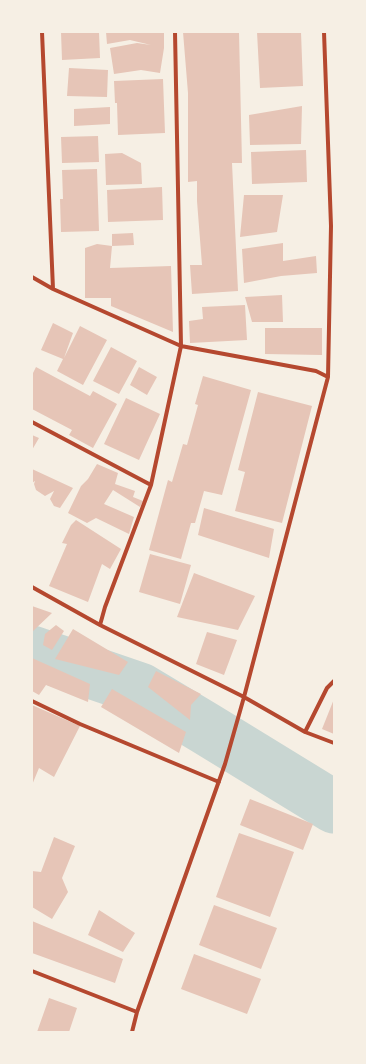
<!DOCTYPE html>
<html>
<head>
<meta charset="utf-8">
<style>
  body { margin:0 }
  #map { position:relative; width:366px; height:1064px; overflow:hidden; background:#f6efe4; font-family:"Work Sans",sans-serif }
  canvas { display:block }
  .frame { position:absolute; inset:0; border:33px solid #f6efe4; pointer-events:none }
</style>
</head>
<body>
<div id="map">
<canvas width="366" height="1064"></canvas>
<div class="frame"></div>
</div>
<script>
const g = document.querySelector('canvas').getContext('2d');
g.lineJoin = 'round';
const shape = rows => new Path2D(rows.map(r => 'M' + r).join(''));
function trace(path, color, width, dash) { g.strokeStyle = color; g.lineWidth = width; g.lineCap = dash ? 'butt' : 'round'; g.setLineDash(dash || []); g.stroke(path); }
function fillPath(path, color) { g.fillStyle = color; g.fill(path, 'evenodd'); }
trace(shape([
  [32,652,140,689,205,728,334,807]
]), '#c9d6d2', 53);
fillPath(shape([
  [61,32,99,32,100,58,62,60],
  [106,32,164,32,164,48,160,73,141,70,114,74,110,48,137,43,151,45,130,40,107,44],
  [183,32,239,32,242,163,232,163,238,291,192,294,190,265,202,265,197,201,197,181,188,182,188,93],
  [257,32,301,32,303,86,260,88],
  [69,68,108,70,107,97,67,96],
  [163,79,165,133,118,135,117,103,115,103,114,81],
  [302,106,301,144,250,145,249,115],
  [110,107,110,124,74,126,74,109],
  [98,136,99,162,62,163,61,137],
  [306,150,307,182,252,184,251,152],
  [122,153,141,163,142,184,106,185,105,154],
  [97,169,99,231,61,232,60,199,63,199,62,170],
  [162,187,163,220,108,222,107,190],
  [244,195,283,195,277,232,240,237],
  [133,233,134,245,112,246,112,234],
  [283,243,283,261,316,256,317,273,281,276,244,283,242,249],
  [97,244,112,246,110,268,171,266,173,332,111,306,111,298,85,298,85,248],
  [282,295,283,322,252,322,245,297],
  [245,305,247,340,190,343,189,321,203,319,202,307],
  [53,323,73,333,64,358,80,326,107,340,83,385,57,371,63,359,41,350],
  [265,328,322,328,322,355,265,354],
  [111,347,137,361,119,394,93,381],
  [36,367,90,396,93,391,117,404,93,448,69,435,72,430,32,409,32,375],
  [139,367,157,377,147,395,130,385],
  [203,376,251,390,222,495,204,491,195,523,191,523,181,559,149,550,168,480,172,482,183,444,187,445,198,405,195,404],
  [258,392,312,406,282,523,235,511,245,472,238,470],
  [126,398,160,414,139,460,104,444],
  [32,435,39,438,32,450],
  [97,464,118,473,115,484,135,491,133,497,143,501,140,507,113,490,104,504,134,517,129,534,96,518,87,523,68,513,81,486,88,479],
  [32,469,73,488,60,508,54,506,50,499,54,491,45,496,36,490,34,484,35,481,32,483],
  [204,508,274,529,269,558,198,535],
  [76,520,121,549,110,569,102,564,88,602,49,586,67,544,62,543,71,525],
  [150,554,191,565,180,604,139,592],
  [194,573,255,596,238,630,177,617],
  [32,606,52,613,32,632],
  [56,625,64,631,52,650,43,645,45,634],
  [73,629,128,662,119,675,55,659],
  [207,632,237,640,224,675,196,664],
  [32,658,90,684,88,702,46,685,39,695,32,691],
  [156,671,201,694,191,705,190,720,148,687],
  [112,689,186,732,179,753,101,707],
  [334,699,334,734,322,729],
  [32,705,80,726,54,777,39,768,32,785],
  [250,799,313,824,303,850,240,825],
  [239,833,294,852,270,917,216,897],
  [54,837,75,846,62,878,68,892,52,919,32,907,32,871,41,872],
  [214,905,277,928,261,969,199,945],
  [99,910,135,933,123,952,88,935],
  [32,921,123,959,115,983,32,953],
  [194,954,261,979,247,1014,181,989],
  [49,998,77,1008,69,1032,37,1032]
]), '#e6c5b7');
trace(shape([
  [42,32,53,289],
  [175,32,181,346,151,485,105,607,100,625,244,697,305,732,334,743],
  [32,277,53,289,181,346,316,371,328,377],
  [32,422,151,485],
  [32,587,100,625],
  [32,701,80,724,219,782],
  [305,732,327,688,334,681],
  [32,971,137,1012],
  [132,1032,137,1012,225,764,244,697,328,377,331,226,324,32]
]), '#b5482f', 4);
</script>
</body>
</html>
